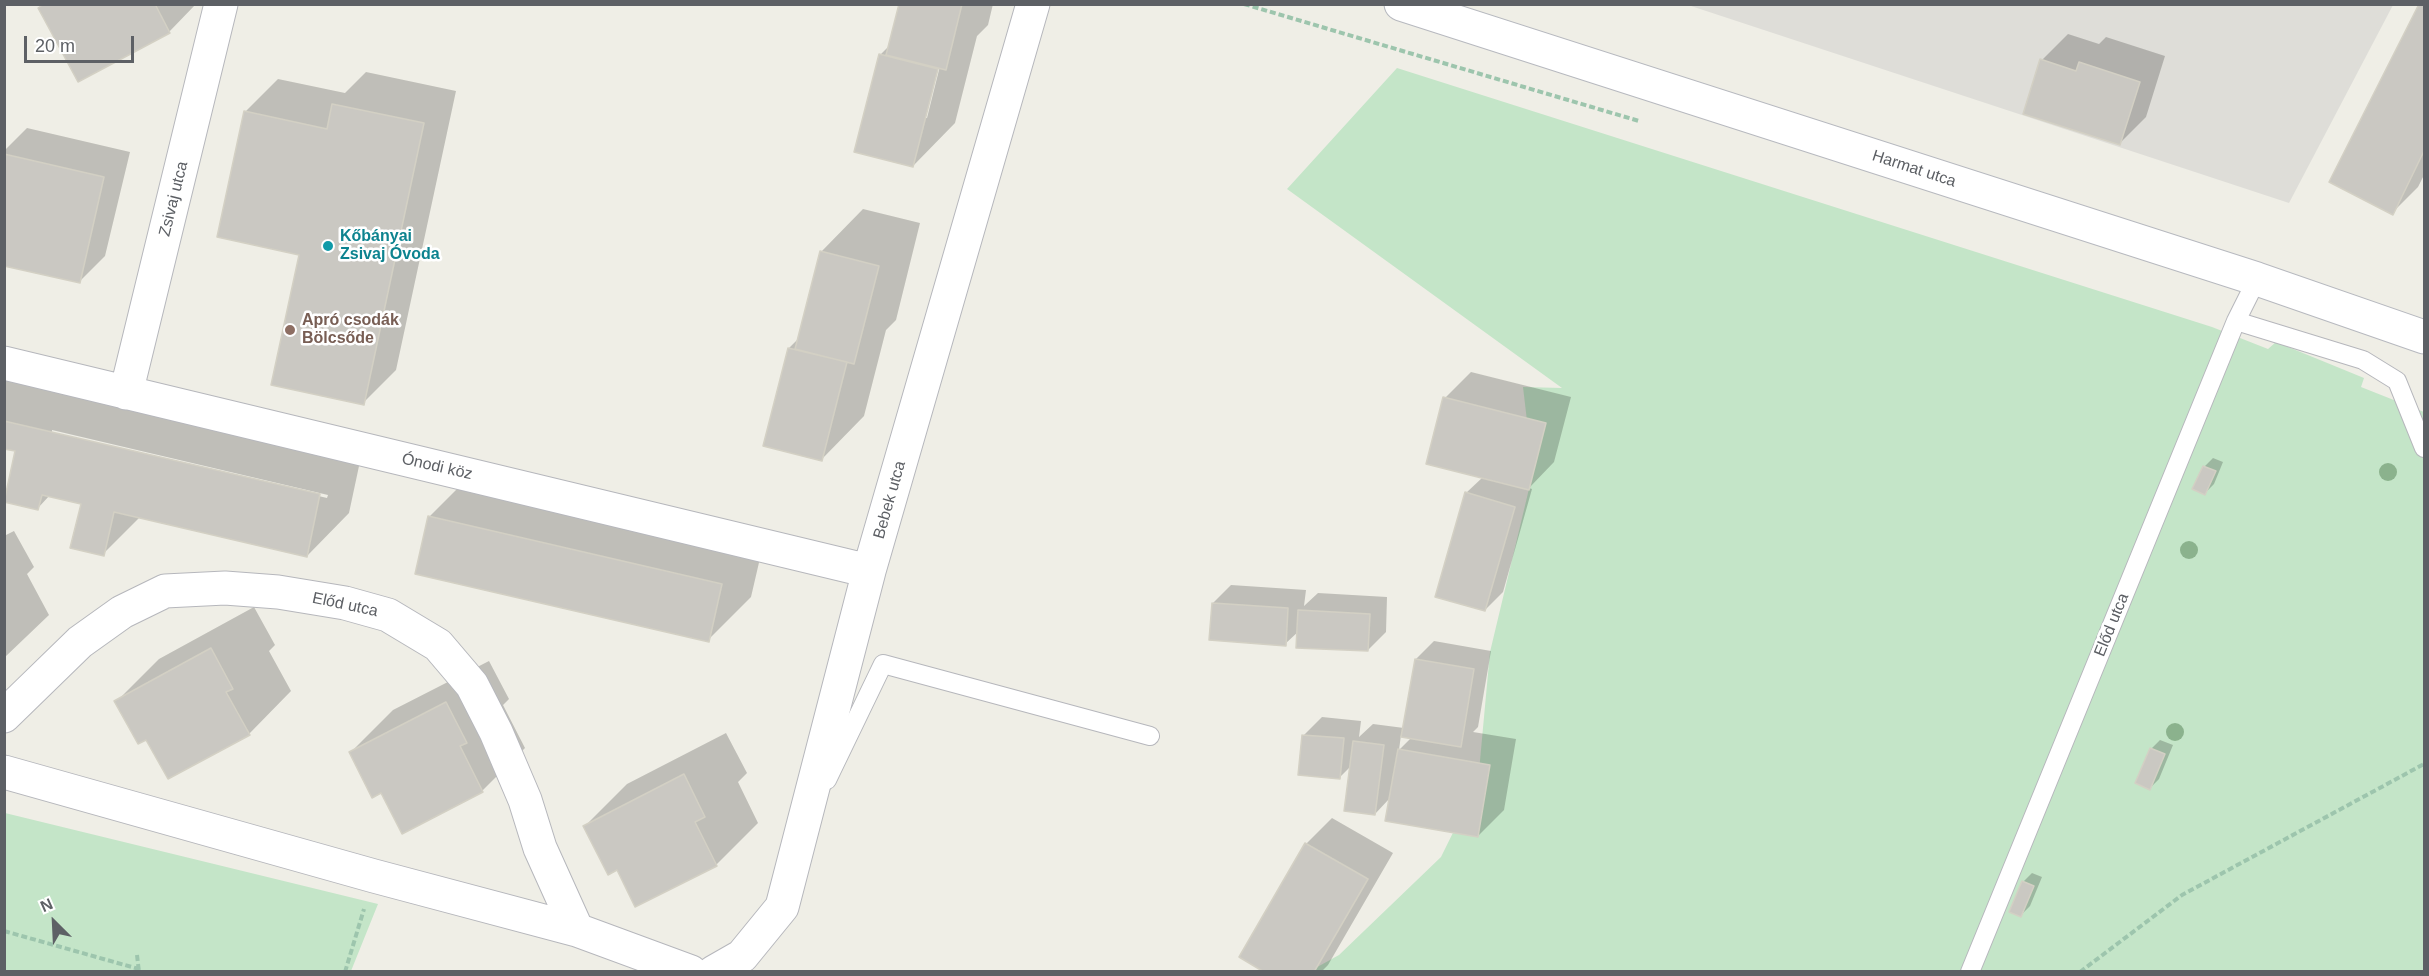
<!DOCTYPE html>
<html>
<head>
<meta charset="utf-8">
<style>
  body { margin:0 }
  #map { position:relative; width:2429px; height:976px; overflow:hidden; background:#efeee6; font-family:Helvetica,sans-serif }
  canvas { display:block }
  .frame { position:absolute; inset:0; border:6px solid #5d6065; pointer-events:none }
  .north { position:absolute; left:24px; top:892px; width:60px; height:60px; -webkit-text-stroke:4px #fff; paint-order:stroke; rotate:336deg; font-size:16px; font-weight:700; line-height:24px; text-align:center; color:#5d6065 }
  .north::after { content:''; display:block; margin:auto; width:21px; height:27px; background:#5d6065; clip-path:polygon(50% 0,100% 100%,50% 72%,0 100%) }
  .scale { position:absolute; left:24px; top:36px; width:110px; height:27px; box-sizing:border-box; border:3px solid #5d6065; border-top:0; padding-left:8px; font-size:18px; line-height:21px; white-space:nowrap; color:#5d6065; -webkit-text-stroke:4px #fff; paint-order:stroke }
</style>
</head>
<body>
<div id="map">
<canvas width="2429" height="976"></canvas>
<div class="frame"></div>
<div class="north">N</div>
<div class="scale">20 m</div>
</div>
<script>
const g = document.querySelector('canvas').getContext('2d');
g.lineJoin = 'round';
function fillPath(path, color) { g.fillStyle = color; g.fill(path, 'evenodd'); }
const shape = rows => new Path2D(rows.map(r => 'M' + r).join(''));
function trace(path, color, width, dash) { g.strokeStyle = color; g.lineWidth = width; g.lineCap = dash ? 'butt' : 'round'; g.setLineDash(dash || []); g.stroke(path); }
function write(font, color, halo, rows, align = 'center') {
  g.font = font + ' Helvetica,sans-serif'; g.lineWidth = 5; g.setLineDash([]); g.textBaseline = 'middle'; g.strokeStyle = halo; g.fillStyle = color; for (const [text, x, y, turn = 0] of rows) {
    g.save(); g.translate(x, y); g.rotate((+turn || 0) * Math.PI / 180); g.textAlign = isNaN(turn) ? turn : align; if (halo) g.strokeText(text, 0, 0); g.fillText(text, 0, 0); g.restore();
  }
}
fillPath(shape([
  [1688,5,2393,5,2289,203]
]), '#deddd8');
fillPath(shape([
  [1397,68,2212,327,2268,349,2276,342,2364,378,2361,387,2424,412,2424,971,1310,971,1339,955,1441,857,1478,782,1490,652,1533,472,1523,387,1562,388,1287,189],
  [5,813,378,904,351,971,5,971]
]), '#c4e5c8');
fillPath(shape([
  [44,4,196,4,169,32],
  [901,4,993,4,988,25,977,36,955,123,913,166,880,55,891,44],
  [938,61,941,62,927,118,924,118],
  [2420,4,2424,4,2424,175,2418,187,2392,213],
  [2068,34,2099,44,2106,37,2165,56,2146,117,2120,143,2042,60],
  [366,72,456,91,396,370,363,403,245,112,278,79,345,93],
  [27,128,130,152,105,256,79,282,4,265,4,151],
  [863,209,920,223,896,320,886,330,864,416,822,459,789,348,799,338,821,252],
  [4,369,362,452,349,513,307,556,141,516,103,554,83,503,50,495,38,508,17,450,4,447],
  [52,430,328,495,327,498,52,433],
  [1471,372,1571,397,1554,462,1529,488,1532,489,1503,592,1485,610,1466,493,1483,477,1445,398],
  [2213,458,2223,462,2214,484,2205,493,2204,467],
  [472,474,764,541,751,597,708,640,430,516],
  [14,531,34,567,27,574,49,615,4,658,4,536],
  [1231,585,1306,590,1304,606,1318,593,1387,597,1386,632,1368,650,1299,631,1285,644,1213,603],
  [254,607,275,645,269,651,291,691,249,734,147,738,116,702,159,659],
  [1434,641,1491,651,1478,727,1473,732,1516,739,1504,810,1478,836,1390,798,1375,814,1351,766,1340,777,1304,735,1322,717,1361,721,1359,737,1373,724,1404,728,1416,659],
  [1401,735,1412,737,1399,750],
  [489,661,509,699,503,705,525,748,482,791,382,791,351,752,393,710],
  [726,733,747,773,738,782,758,823,716,865,617,868,585,826,627,784],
  [2160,740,2173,745,2159,779,2150,788,2151,749],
  [1332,818,1393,853,1328,965,1321,972,1267,972,1306,844],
  [2032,873,2042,877,2030,906,2021,915,2011,911,2024,881]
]), '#0003');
const building = shape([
  [44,4,155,4,170,33,78,82,38,8,44,4],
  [899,4,962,4,946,70,886,55,899,4],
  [2419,4,2424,4,2424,151,2393,215,2329,182,2419,4],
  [879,54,938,69,913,167,854,152,879,54],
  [2040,59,2076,71,2079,62,2140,82,2120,145,2023,114,2040,59],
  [332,104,424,123,364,405,271,385,299,255,217,237,244,111,327,129,332,104],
  [4,154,104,177,80,283,4,266,4,154],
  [820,251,879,266,854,364,795,349,820,251],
  [788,348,847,362,822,461,763,446,788,348],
  [1443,397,1546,423,1529,490,1426,464,1443,397],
  [4,421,320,494,307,557,114,512,104,556,70,548,81,504,42,495,38,510,4,502,15,451,4,449,4,421],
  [2203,466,2216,471,2205,495,2192,489,2203,466],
  [1465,492,1515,507,1485,611,1435,597,1465,492],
  [428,516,722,584,709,642,415,574,428,516],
  [1212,603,1288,608,1286,646,1209,640,1212,603],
  [1298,610,1370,614,1368,651,1296,648,1298,610],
  [211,648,233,689,226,692,250,735,168,779,146,740,138,744,114,701,211,648],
  [1415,659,1474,669,1461,747,1401,737,1415,659],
  [446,702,467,743,460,746,483,792,402,834,381,793,372,798,349,752,446,702],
  [1302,735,1344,738,1340,779,1298,775,1302,735],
  [1353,741,1384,745,1375,815,1344,811,1353,741],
  [2150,748,2165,754,2150,790,2135,783,2150,748],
  [1398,749,1490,765,1478,837,1385,821,1398,749],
  [684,774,705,817,695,822,717,866,635,907,617,870,608,875,583,826,684,774],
  [1305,843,1368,879,1314,972,1264,972,1239,957,1305,843],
  [2022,881,2034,886,2021,917,2009,912,2022,881]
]);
fillPath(building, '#cac8c2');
trace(building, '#d3d0c4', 1.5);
const lane = shape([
  [2236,321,2363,360,2397,381,2424,448],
  [827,780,883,664,1150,736],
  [1970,972,2236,321,2257,279]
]);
const street = shape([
  [4,363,869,571],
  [126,393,221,4],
  [4,716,80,642,122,612,165,591,225,588,278,592,345,603,388,615,438,645,472,685,496,732,525,800,540,848,577,930],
  [4,772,374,876,577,930,691,972],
  [714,972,742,956,782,907,869,571,1033,4]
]);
const secondary = shape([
  [1401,4,2257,279,2424,337]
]);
trace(lane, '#b6b7bc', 20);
trace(street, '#b6b7bc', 35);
trace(secondary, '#b7b9bf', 35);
trace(shape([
  [1244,4,1639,121],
  [4,931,139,969],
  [137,955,139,972],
  [345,972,364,909],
  [2080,972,2182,895,2424,764]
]), '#9dc5ad', 4, [6, 3]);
trace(lane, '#fff', 18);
trace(street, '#fff', 33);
trace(secondary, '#fff', 33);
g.fillStyle = '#8bb28d';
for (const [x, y] of [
  [2388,472],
  [2189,550],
  [2175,732]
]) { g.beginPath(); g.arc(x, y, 9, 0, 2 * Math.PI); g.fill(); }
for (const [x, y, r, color] of [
  [328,246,6,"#0f9aa8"],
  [290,330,6,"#8d6e63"]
]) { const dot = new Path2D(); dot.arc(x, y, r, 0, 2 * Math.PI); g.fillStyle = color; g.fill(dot); trace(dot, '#fff', 2); }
write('16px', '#5d6065', '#fff', [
  ["Harmat utca",1914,169,18],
  ["Zsivaj utca",174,199,-76],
  ["Ónodi köz",437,467,13],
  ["Bebek utca",890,500,-74],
  ["Előd utca",345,605,12],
  ["Előd utca",2112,625,-68]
]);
write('bold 16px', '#0d838f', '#fff', [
  ["Kőbányai",340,237],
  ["Zsivaj Óvoda",340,255]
], 'left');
write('bold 16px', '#785e54', '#fff', [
  ["Apró csodák",302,321],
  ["Bölcsőde",302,339]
], 'left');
</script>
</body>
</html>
